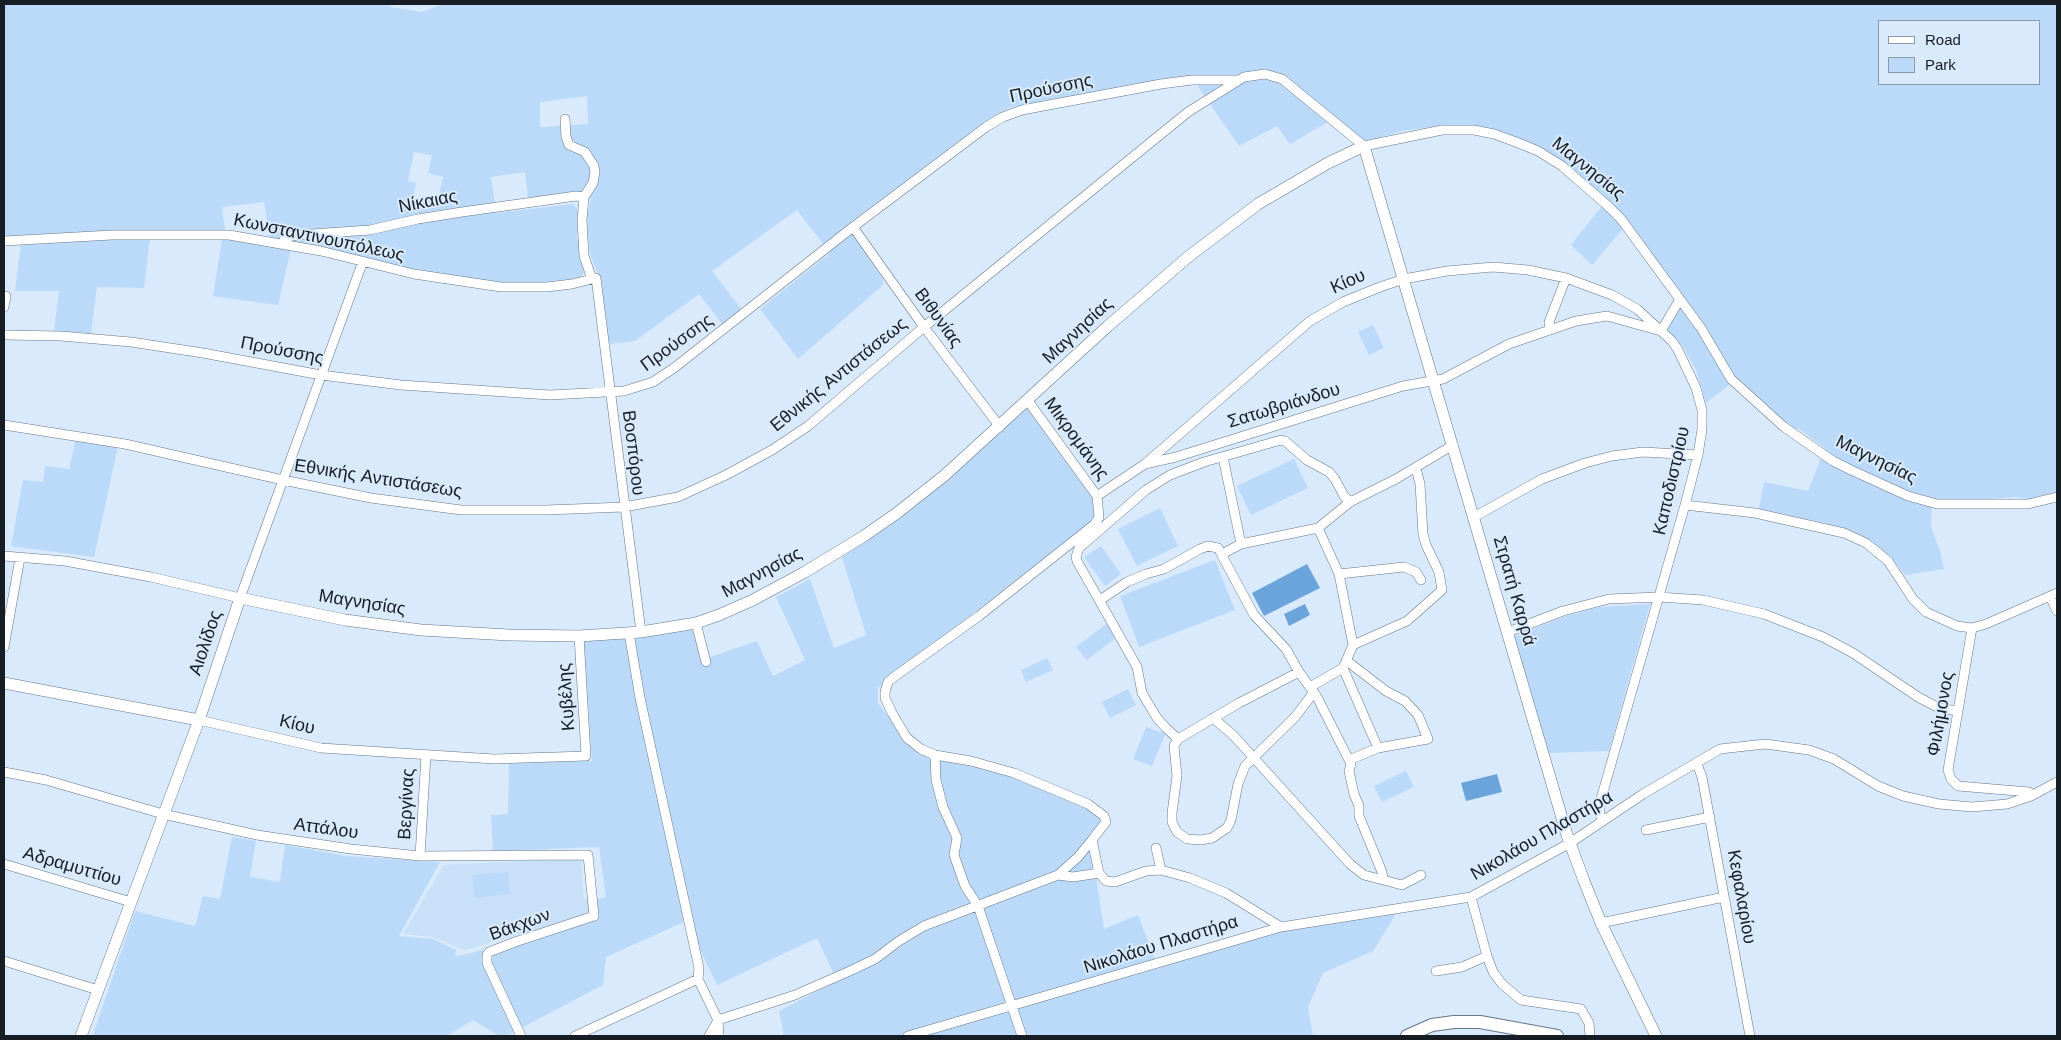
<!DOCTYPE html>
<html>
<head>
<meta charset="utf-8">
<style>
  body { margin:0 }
  #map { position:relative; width:2061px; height:1040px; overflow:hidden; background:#d8eafc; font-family:Helvetica,sans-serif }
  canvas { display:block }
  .frame { position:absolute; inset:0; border:5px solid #171d24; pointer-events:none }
  .legend { position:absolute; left:1878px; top:20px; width:162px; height:65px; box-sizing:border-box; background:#d8eafc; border:1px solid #8b98a6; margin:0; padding:6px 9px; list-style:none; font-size:15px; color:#171d24 }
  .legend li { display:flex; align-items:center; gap:10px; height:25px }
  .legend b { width:25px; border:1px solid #8b98a6 }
</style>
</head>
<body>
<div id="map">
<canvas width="2061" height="1040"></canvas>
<div class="frame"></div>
<ul class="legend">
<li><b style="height:6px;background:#fff"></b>Road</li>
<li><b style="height:14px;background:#bbdafa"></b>Park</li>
</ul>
</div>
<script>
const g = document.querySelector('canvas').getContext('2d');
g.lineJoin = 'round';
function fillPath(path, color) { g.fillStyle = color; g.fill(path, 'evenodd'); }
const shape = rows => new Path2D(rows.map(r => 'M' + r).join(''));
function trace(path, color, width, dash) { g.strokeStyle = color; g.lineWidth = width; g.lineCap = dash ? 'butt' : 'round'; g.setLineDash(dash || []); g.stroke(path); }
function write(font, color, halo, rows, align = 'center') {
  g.font = font + ' Helvetica,sans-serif'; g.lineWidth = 4; g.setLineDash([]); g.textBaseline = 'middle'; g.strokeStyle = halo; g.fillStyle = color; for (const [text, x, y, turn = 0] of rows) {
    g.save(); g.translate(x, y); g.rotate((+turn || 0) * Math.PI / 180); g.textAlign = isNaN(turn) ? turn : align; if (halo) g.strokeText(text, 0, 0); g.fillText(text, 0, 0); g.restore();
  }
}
fillPath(shape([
  [581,858,584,900,589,900,589,915,464,950,433,937,403,934,444,865]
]), '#c8e0f8');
fillPath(shape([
  [4,4,388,4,391,7,422,12,443,4,2057,4,2057,493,2031,500,2016,497,1968,501,1932,500,1931,527,1940,551,1944,569,1905,575,1891,557,1851,532,1828,524,1759,509,1764,482,1808,491,1825,448,1799,429,1789,429,1737,379,1706,403,1696,370,1682,345,1667,329,1686,299,1627,224,1592,265,1571,245,1605,202,1577,175,1512,136,1478,126,1446,125,1402,131,1361,143,1328,122,1290,144,1277,126,1239,146,1197,85,1194,75,1011,107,981,124,847,225,883,279,883,285,798,359,760,309,830,253,797,210,712,271,742,310,723,325,699,294,635,341,608,344,598,274,591,257,588,237,587,215,591,199,578,195,565,194,528,198,525,172,491,177,496,213,573,204,577,209,580,215,577,236,584,272,581,278,521,285,482,282,291,249,278,305,213,296,222,239,267,244,270,237,264,202,222,207,225,230,151,231,144,288,97,287,91,333,54,331,59,291,15,291,22,236,4,237],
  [1880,21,2040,21,2040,84,1880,84],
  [587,96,588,124,540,127,540,102],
  [414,152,432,155,428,173,443,177,437,203,413,199,416,183,408,181],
  [1373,325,1384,348,1369,355,1358,332],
  [1028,407,1091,492,1096,506,1097,517,890,678,878,688,878,703,910,746,928,757,994,769,1041,786,1097,813,1104,821,1090,838,1104,929,1138,915,1158,967,1279,932,1397,912,1373,951,1323,973,1308,1007,1313,1036,784,1036,779,1011,837,981,817,938,717,985,686,921,606,957,603,985,506,1036,499,1036,473,1020,447,1036,94,1036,94,1032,135,911,195,926,203,896,220,899,232,837,256,841,250,877,280,882,285,845,346,856,440,862,399,936,433,939,456,950,455,957,498,946,592,915,591,901,606,897,599,847,493,851,491,815,508,814,509,763,592,761,583,640,692,629,702,660,757,641,773,676,805,660,776,597,810,579,834,648,866,635,842,557,899,519,956,471],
  [76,439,118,446,94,557,11,546,23,480,43,482,45,466,69,469],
  [1294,459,1308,488,1251,515,1237,486],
  [1160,508,1178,546,1137,566,1118,529],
  [1101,546,1121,574,1105,586,1084,557],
  [1215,560,1235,610,1139,647,1120,596],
  [1650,604,1609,751,1548,753,1513,637,1563,617,1599,607],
  [1106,624,1117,637,1087,660,1076,647],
  [1047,658,1053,670,1026,682,1021,670],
  [1128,689,1136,705,1110,718,1102,702],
  [1146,727,1165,734,1152,766,1133,759],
  [1406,771,1414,787,1382,802,1374,786],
  [508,872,510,894,474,898,472,875]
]), '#bbdafa');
fillPath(shape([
  [1307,564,1320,588,1264,616,1252,593],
  [1305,604,1310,615,1289,626,1284,614],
  [1497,774,1502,792,1466,801,1461,783]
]), '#6ba3db');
const minor = shape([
  [565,119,566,137,569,145,585,152,594,166,595,172,593,183,584,197,582,220,584,256,592,279],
  [853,227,924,327,1000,427],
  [4,241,112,235,229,235,321,251,414,274,501,287,547,287,572,284,596,278,641,632],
  [283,243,285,238,297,235,370,230,418,219,462,212,576,196,584,197],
  [4,307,6,296],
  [1550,329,1549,322,1566,278],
  [4,335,61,336,131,342,203,353,321,375,401,385,550,395,624,391,653,382,674,368,853,227,986,127,1003,117,1022,110,1161,84,1192,80,1239,80],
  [1028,401,1097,496,1099,517,1095,524,979,616,894,677,888,682,885,692,885,698,892,713,907,738,921,749,935,755,971,761,1014,773,1088,804,1104,816,1106,822,1092,840,1099,873,1106,881,1115,882,1146,871,1161,870,1190,878,1226,893,1281,927],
  [4,425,125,444,283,480,371,498,461,510,546,510,624,507,678,497,726,475,772,450,808,426,924,327,1188,112,1244,77,1265,74,1282,79,1364,146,1442,130,1474,130,1494,134,1516,142,1538,151,1562,166,1608,206,1621,219,1701,328,1731,379,1784,427,1833,461,1851,470,1908,496,1937,504,2028,504,2057,497],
  [1223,457,1241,544],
  [1145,464,1176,457,1403,386,1443,379,1509,344,1576,321,1607,316,1661,331,1672,341,1678,350,1696,388,1702,410,1702,429,1698,455,1685,505,1599,806,1600,815,1603,820],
  [1097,496,1145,464,1310,321,1343,302,1380,287,1404,279,1447,271,1493,267,1528,270,1566,278,1612,295,1637,309,1661,331,1680,299],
  [1685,505,1755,513,1844,533,1866,543,1888,561,1913,599,1926,612,1957,626,1972,628,1986,624,2057,593],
  [1474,517,1542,479,1585,463,1612,456,1643,452,1698,455],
  [1222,554,1241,544,1318,528,1350,502,1396,479,1453,445],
  [4,556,65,561,151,577,240,598,363,261],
  [1339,574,1404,567,1416,572,1421,580],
  [2050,596,2057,611],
  [1100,600,1127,582,1146,574,1164,569,1200,549,1208,546,1218,548,1254,615,1286,649,1299,672,1317,697,1351,764,1349,771,1354,794,1359,806,1359,816,1382,872,1383,879],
  [696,623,706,662],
  [1972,628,1948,770,1951,779,1958,786,2029,792,2031,796],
  [1508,632,1563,611,1609,599,1659,597,1703,600,1764,614,1823,637,1853,653,1918,697,1939,708,1958,711],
  [629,633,640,698,699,968,698,979,718,1020,719,1036],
  [1353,645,1407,621,1442,590,1439,572,1426,545,1423,534,1420,484,1416,468],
  [4,647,20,558],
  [1347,661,1386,691,1405,701,1418,715,1428,739,1378,748,1349,760],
  [1343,668,1378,748],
  [1299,672,1239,703,1178,739,1174,746,1177,776,1172,813,1172,822,1177,832,1187,839,1201,840,1212,838,1227,828,1231,820,1238,784,1245,766,1295,717,1314,692],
  [1310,687,1343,668,1353,645,1339,574,1318,528],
  [1213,718,1233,735,1350,864,1364,875,1402,885,1421,875],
  [199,720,321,748,494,759,586,756,579,636],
  [1178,739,1166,728,1157,718,1142,693,1137,667,1077,561,1076,557,1079,548,1146,490,1170,475,1204,462,1281,440,1285,441,1307,460,1329,472,1335,479,1344,496,1350,502],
  [935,755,936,780,943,807,957,838,954,855,965,886,978,906,1022,1036],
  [1697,764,1702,777,1750,1036],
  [4,772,46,780,163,814,257,835,351,849,420,856,588,855,594,916,515,942,489,952,487,955,487,963,521,1036],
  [1646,830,1710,817],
  [1156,848,1161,870],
  [420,856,426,755],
  [4,864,131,902],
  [1058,875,1078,857,1092,840],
  [1471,897,1487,956,1493,972,1502,984,1521,1000,1581,1009,1589,1023,1590,1036],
  [1601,923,1724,897],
  [4,961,98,990],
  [1436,971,1462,967,1487,956],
  [575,1036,698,979],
  [709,1036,718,1020,795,995,852,970,875,959,899,941,924,926,1058,875,1073,877,1099,873],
  [908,1036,1281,927,1471,897,1570,843,1643,794,1720,749,1765,744,1809,750,1834,759,1878,786,1903,796,1939,804,1972,807,2007,804,2031,796,2057,782]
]);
const tertiary = shape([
  [4,683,199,720],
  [81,1036,199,720,240,598,345,620,421,630,509,635,579,636,641,632,696,623,719,615,753,600,805,572,864,536,897,513,945,475,1108,326,1188,257,1258,204,1328,163,1364,146,1567,835,1584,881,1601,923,1656,1036]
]);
const secondary = shape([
  [1407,1036,1432,1025,1454,1022,1480,1022,1557,1036]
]);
trace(minor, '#667686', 10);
trace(tertiary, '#667686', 12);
trace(secondary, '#667686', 14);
trace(minor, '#fff', 9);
trace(tertiary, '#fff', 11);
trace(secondary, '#fff', 12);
write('18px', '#171d24', '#d8eafc', [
  ["Προύσσης",1051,89,-12],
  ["Μαγνησίας",1588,169,39],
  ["Νίκαιας",428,202,-11],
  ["Κωνσταντινουπόλεως",319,238,12],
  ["Κίου",1348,282,-24],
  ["Βιθυνίας",938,318,54],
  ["Μαγνησίας",1078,331,-43],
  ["Προύσσης",677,343,-36],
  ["Προύσσης",282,351,11],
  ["Εθνικής Αντιστάσεως",839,375,-39],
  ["Σατωβριάνδου",1284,406,-17],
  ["Μικρομάνης",1076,439,54],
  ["Βοσπόρου",633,453,83],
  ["Μαγνησίας",1876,460,26],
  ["Εθνικής Αντιστάσεως",378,479,9],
  ["Καποδιστρίου",1672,481,-77],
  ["Μαγνησίας",762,573,-28],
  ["Στρατή Καρρά",1514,591,74],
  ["Μαγνησίας",362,603,9],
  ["Αιολίδος",206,643,-71],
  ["Κυβέλης",567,697,-94],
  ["Φιλήμονος",1941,714,-80],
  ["Κίου",297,725,13],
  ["Βεργίνας",407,804,-87],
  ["Αττάλου",326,829,8],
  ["Νικολάου Πλαστήρα",1542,836,-30],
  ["Αδραμυττίου",72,867,16],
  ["Κεφαλαρίου",1741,897,80],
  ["Βάκχων",520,925,-20],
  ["Νικολάου Πλαστήρα",1161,945,-17]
]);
</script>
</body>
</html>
